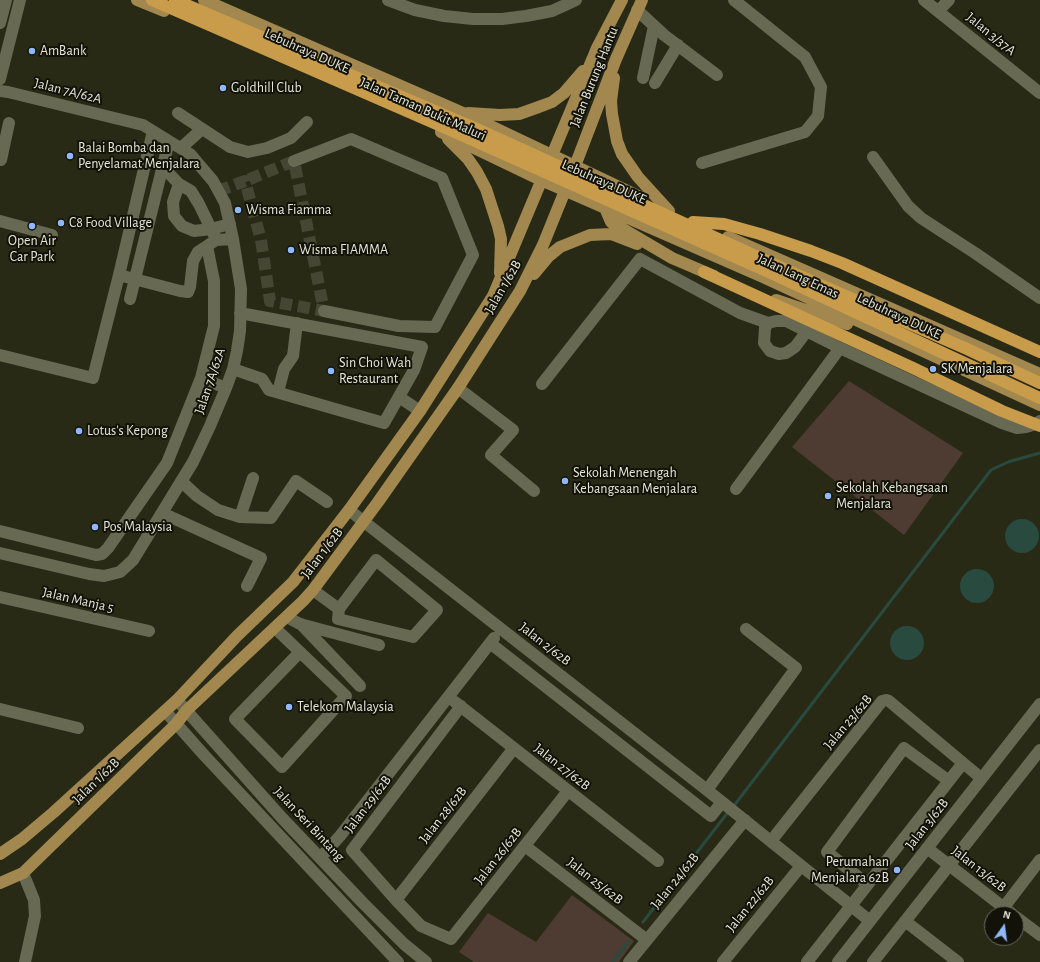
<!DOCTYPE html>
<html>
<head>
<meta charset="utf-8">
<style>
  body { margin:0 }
  #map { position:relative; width:1040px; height:962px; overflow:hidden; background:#292a16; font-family:"Alegreya Sans",sans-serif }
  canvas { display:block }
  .north { position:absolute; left:984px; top:906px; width:40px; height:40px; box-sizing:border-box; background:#121209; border:1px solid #67675d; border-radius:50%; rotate:14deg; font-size:11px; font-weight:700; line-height:16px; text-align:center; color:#e6e7da }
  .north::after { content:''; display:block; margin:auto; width:14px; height:18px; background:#90b8fd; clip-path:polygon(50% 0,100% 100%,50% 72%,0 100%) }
</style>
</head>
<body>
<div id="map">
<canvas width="1040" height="962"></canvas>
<div class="north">N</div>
</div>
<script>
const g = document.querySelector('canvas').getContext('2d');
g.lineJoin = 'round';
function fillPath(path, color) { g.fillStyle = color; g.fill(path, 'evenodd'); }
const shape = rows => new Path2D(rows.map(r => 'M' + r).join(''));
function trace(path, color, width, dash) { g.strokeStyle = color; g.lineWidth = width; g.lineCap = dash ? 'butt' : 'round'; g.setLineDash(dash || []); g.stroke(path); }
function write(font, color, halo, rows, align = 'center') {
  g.font = font + ' "Alegreya Sans",sans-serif'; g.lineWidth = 4; g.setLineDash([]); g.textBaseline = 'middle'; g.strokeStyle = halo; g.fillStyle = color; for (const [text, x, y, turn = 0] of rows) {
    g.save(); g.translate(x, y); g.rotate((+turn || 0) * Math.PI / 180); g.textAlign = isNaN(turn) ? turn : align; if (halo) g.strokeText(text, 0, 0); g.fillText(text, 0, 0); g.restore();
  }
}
fillPath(shape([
  [849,381,963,453,904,535,792,447],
  [572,895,634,941,619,962,474,962,459,952,488,913,536,942]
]), '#4e3b31');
fillPath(shape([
  '1005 536a17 17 0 1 1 34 0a17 17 0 1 1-34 0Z',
  '960 586a17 17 0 1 1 34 0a17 17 0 1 1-34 0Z',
  '890 643a17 17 0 1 1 34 0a17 17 0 1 1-34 0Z'
]), '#294a3f');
trace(shape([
  [733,807,991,470,1008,462,1040,453],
  [643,922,729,811],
  [613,962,628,942]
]), '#294a3f', 3);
trace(shape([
  [218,191,245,181,261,240,270,301,324,311,294,161,245,181]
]), '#454633', 12, [12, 6]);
trace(shape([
  [388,0,415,10,444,16,473,19,502,19,526,16,552,11,576,0],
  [924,0,1040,93],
  [637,10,664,35,717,75],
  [938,11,949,0],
  [0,23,6,0],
  [643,78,654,26],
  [0,79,20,0],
  [655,83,678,45],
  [0,91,8,92,143,125,190,154,213,181,225,203,233,239,241,289,240,331,237,351,233,369,226,388,210,426,193,462,133,560,120,572,104,576,89,574,0,553],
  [178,113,230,147,248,152,267,148,291,138,307,122],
  [181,148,202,129],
  [873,157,908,206,921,218,975,253,1040,298],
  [1,160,9,123],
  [294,161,351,139,442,178,473,255,435,327,399,326,324,311],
  [702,163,805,132,818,116,821,87,805,57,734,0],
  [162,166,179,184,173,202,174,216,182,226,194,231,211,229,230,224],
  [179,184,191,191,199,204,214,235],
  [0,221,52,235],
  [119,275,153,131],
  [130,299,169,141],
  [768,323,765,328,764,343,770,351,779,354,786,353,795,347,807,331],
  [0,355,93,378,119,275,180,291,188,292,190,287,193,261,198,252,216,240,233,239],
  [233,369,262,379,269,390,384,423,414,370,422,347,240,313],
  [201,378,226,388],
  [542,384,640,259,740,313,768,323,776,321,786,321,840,348],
  [458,388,513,430,491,455,534,491],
  [278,392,284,369,293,356,297,323],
  [399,397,420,411],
  [181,481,197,496,218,510,240,517,271,518,296,481,327,502],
  [736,489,840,348,1002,423,1017,428,1026,427,1036,424,1040,421],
  [349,510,707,790,870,921],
  [162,513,261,558,247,586],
  [240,517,253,478],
  [0,531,96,555,102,554,108,548,167,463,201,378,214,326,214,281,207,246],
  [313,590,339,609,376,560,437,610,413,637,338,619,339,609],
  [0,597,149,631],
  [287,617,300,624,379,645],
  [301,624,360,686],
  [275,628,300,652,346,696,282,767,235,719,300,652],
  [490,643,711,816,722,802],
  [177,700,282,818,363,903,404,944,426,962],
  [455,702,658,861],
  [461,706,352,850,396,900,421,926,451,939,568,791],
  [0,709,78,728],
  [165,711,204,755,398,962],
  [707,790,796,668,746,629],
  [771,841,882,701,886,700,889,701,981,778],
  [525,846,647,940],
  [927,848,1012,914],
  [320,858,340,836,494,638],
  [23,873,34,900,35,916,25,962],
  [867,884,827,852,904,748,949,781],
  [396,900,514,748],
  [1004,907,1040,860],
  [1016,917,1040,935],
  [905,921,958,962],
  [629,962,745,820],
  [723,962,801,866],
  [807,962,963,763],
  [838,962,1040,704],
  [873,962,1040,750]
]), '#686953', 12);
trace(shape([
  [137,0,164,11],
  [204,0,463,113,640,197],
  [614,78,611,101,612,114,617,141,622,154,638,177,669,211],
  [468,113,500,115,519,114,536,108,552,102,564,93,583,71],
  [441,132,541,180,763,277,1040,405],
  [448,139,468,159,477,172,486,189,498,226,501,239,500,273],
  [605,208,611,222,672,258,714,276],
  [728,237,1040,374],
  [534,274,549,256,560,247,590,235,611,234,637,244],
  [776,300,847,324],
  [0,854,22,839,54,812,177,700,237,636,293,582,349,510,420,411,493,296,597,48,622,0],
  [0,883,23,873,176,724,187,710,303,601,313,590,378,502,458,388,520,291,543,245,575,166,616,59,642,0]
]), '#a2884f', 12);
trace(shape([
  [152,0,448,129,771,273,1040,398],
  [175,0,477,129,793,273,967,349,1040,383],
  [693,222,724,224,760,234,811,251,842,263,1040,352],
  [704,272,913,368,1002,411,1040,426]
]), '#c99c4c', 12);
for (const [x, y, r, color] of [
  [32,51,4,"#90b8fd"],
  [223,88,4,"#90b8fd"],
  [70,156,4,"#90b8fd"],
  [238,210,4,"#90b8fd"],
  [61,223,4,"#90b8fd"],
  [32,226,4,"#90b8fd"],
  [291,250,4,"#90b8fd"],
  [933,369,4,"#90b8fd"],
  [331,371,4,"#90b8fd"],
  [79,431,4,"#90b8fd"],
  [565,481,4,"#90b8fd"],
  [828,496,4,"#90b8fd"],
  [95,527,4,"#90b8fd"],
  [289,707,4,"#90b8fd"],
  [897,870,4,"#90b8fd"]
]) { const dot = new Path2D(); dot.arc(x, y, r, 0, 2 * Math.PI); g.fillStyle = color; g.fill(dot); trace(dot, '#121209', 1.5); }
write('14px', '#e6e7da', '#121209', [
  ["Jalan 3/37A",991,34,39],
  ["Lebuhraya DUKE",307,51,24],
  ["Jalan Burung Hantu",594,77,-68],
  ["Jalan 7A/62A",68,91,14],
  ["Jalan Taman Bukit Maluri",423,109,24],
  ["Lebuhraya DUKE",604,182,24],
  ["Jalan Lang Emas",798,276,25],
  ["Jalan 1/62B",503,287,-60],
  ["Lebuhraya DUKE",899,316,25],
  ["Jalan 7A/62A",210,381,-71],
  ["Jalan 1/62B",322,553,-53],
  ["Jalan Manja 5",78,600,13],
  ["Jalan 2/62B",545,644,38],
  ["Jalan 23/62B",848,722,-50],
  ["Jalan 27/62B",562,767,38],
  ["Jalan 1/62B",96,781,-44],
  ["Jalan 29/62B",368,804,-53],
  ["Jalan 28/62B",443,815,-52],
  ["Jalan Seri Bintang",309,824,47],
  ["Jalan 3/62B",927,824,-52],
  ["Jalan 26/62B",498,856,-52],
  ["Jalan 13/62B",979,869,38],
  ["Jalan 25/62B",595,881,38],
  ["Jalan 24/62B",675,881,-51],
  ["Jalan 22/62B",750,904,-51]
]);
write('14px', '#e6e7da', '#121209', [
  ["AmBank",40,51],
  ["Goldhill Club",231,88],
  ["Balai Bomba dan",78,148],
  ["Penyelamat Menjalara",78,164],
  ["Wisma Fiamma",246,210],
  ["C8 Food Village",69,223],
  ["Open Air",32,241,"center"],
  ["Car Park",32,257,"center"],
  ["Wisma FIAMMA",299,250],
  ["Sin Choi Wah",339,363],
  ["Restaurant",339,379],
  ["SK Menjalara",941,369],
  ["Lotus's Kepong",87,431],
  ["Sekolah Menengah",573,473],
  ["Kebangsaan Menjalara",573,489],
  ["Sekolah Kebangsaan",836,488],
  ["Menjalara",836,504],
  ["Pos Malaysia",103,527],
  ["Telekom Malaysia",297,707],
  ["Perumahan",889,862,"right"],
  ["Menjalara 62B",889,878,"right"]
], 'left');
</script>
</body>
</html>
